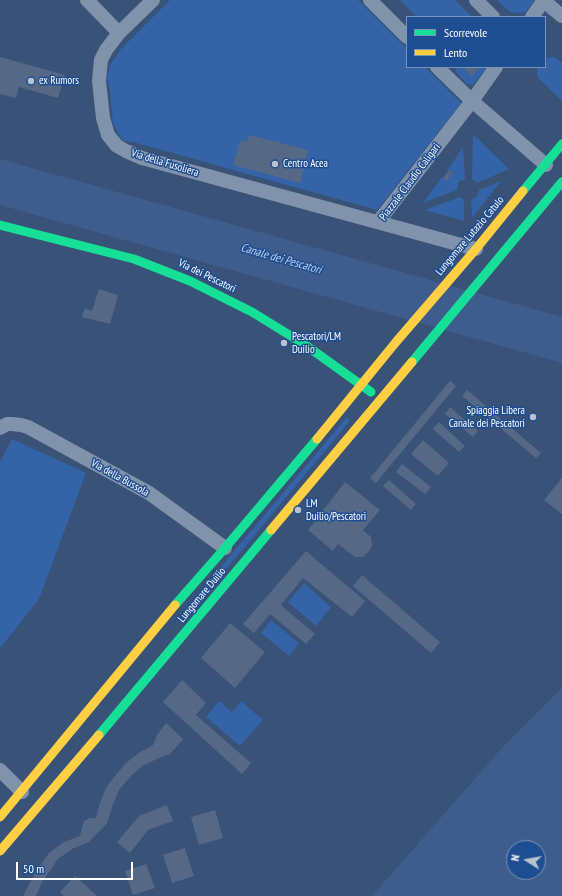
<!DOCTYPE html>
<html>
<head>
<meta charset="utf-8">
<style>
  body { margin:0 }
  #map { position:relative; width:562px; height:896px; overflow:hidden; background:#395277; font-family:"PT Sans Narrow",sans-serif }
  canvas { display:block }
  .legend { position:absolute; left:406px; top:16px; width:140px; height:52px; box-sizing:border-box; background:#1f4d91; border:1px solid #7994bd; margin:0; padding:5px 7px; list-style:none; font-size:12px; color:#fff }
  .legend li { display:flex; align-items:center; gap:8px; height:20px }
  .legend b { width:20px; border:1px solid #7994bd }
  .north { position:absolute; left:506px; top:840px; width:40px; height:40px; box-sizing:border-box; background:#1f4d91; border:1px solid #7994bd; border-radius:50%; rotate:281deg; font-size:11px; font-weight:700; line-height:16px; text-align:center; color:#fff }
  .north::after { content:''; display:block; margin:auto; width:14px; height:18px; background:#bac2cf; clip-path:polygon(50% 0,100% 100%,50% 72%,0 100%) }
  .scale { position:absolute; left:16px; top:862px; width:117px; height:18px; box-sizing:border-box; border:2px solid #fff; border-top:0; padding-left:5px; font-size:12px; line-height:14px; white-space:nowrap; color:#fff; -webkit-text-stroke:3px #1f4d91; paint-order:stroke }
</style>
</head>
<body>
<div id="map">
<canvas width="562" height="896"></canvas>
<ul class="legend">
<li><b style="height:5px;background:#16e098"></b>Scorrevole</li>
<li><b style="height:5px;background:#ffcf43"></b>Lento</li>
</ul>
<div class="north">N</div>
<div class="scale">50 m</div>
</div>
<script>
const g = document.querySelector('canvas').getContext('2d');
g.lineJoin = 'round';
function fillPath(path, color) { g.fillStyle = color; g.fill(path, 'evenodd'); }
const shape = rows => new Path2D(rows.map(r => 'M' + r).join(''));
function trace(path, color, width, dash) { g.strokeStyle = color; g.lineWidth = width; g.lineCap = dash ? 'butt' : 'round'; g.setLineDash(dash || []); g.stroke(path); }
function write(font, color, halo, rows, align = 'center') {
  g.font = font + ' "PT Sans Narrow",sans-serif'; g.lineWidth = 3; g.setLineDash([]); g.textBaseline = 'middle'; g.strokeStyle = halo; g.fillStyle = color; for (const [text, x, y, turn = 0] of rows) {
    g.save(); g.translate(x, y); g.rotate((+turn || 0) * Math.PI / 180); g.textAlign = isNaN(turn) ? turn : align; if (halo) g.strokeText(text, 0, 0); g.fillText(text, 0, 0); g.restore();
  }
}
fillPath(shape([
  [170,0,358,0,407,49,407,67,425,67,461,103,377,210,133,142,123,141,113,124,110,91,107,78,110,65,121,49],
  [400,0,455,0,472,17,417,17],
  [497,0,534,0,526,12,519,13,510,12],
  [554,57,562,63,562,101,539,79,537,75,537,67,545,67,545,58],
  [458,67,462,67,472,76,480,67,487,67,473,85,467,84,455,71],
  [473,134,509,169,477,183,472,179],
  [463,147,465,180,461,180,458,183,457,190,423,203,442,177,447,181,453,173,448,169],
  [501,181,472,218,471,200,477,196,479,190],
  [460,197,464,200,464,221,425,210],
  [346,418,349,418,349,422,193,609,188,606],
  [12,439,86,473,39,599,0,648,0,462],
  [304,583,331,607,316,626,288,602],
  [271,620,299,643,289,656,261,633],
  [219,701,232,712,241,701,263,720,240,746,206,717]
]), '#3463a7');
fillPath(shape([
  [0,159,562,317,562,363,0,205],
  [562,688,562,896,372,896,501,749],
  [514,848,538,848,538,872,514,872]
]), '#3e5d8d');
fillPath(shape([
  [0,57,65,75,58,98,19,87,16,98,0,94],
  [462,67,480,67,472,76],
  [249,135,308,150,300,183,233,165,240,141,247,142],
  [449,170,453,173,447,181,443,178],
  [99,289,118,295,110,324,82,317,85,308,92,311],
  [450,381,456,386,376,483,370,478],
  [467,390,541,453,536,458,462,396],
  [450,407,478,431,473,437,445,414],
  [439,422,465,446,459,452,433,429],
  [423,440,449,463,438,476,411,454],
  [402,464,431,487,425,494,396,472],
  [562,478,562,514,544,500],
  [389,480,416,504,411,510,383,486],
  [345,482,380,510,363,530,371,537,372,545,369,551,363,557,355,557,338,544,333,551,308,530],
  [306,551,365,601,352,617,303,578,281,605,315,634,306,644,270,614,254,633,243,624],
  [362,575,440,642,431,653,353,586],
  [230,623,265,652,235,688,201,658],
  [182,680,206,703,196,715,251,763,242,774,163,702],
  [166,723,183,739,170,754,159,758,144,765,131,776,119,790,113,804,107,823,89,842,72,849,58,859,42,882,36,896,23,896,38,868,49,853,64,842,80,836,84,821,90,818,96,818,100,803,106,788,114,777,126,763,140,752,153,745,157,735],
  [167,805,173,821,148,830,130,853,117,842,139,816],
  [215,810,223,838,199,845,191,817],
  [185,848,194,876,172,883,163,855],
  [146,864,155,888,133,895,125,871],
  [75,876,97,896,64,896,60,892]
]), '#556987');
trace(shape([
  [87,0,119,33],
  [153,0,119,33,106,50,101,60,99,81,103,118,108,135,117,146,126,151,142,158,476,249],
  [370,0,407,37],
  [476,0,493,17],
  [544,1,562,16],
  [532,17,544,0],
  [437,67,472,101,546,165],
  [378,222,472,101,496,67],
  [0,428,7,424,12,424,21,425,28,427,149,493,225,548],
  [0,770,22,792]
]), '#8193aa', 14);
trace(shape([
  [523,191,562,144],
  [0,225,134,259,190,281,252,312,304,344,371,392],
  [412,362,562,182],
  [175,605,225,548,317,439],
  [99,735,271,530]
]), '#16e098', 9);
trace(shape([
  [317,439,396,342,476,249,523,191],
  [271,530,412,362],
  [0,817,175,605],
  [0,851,99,735]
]), '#ffcf43', 9);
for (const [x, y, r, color] of [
  [31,81,4,"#bac2cf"],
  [275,164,4,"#bac2cf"],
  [284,343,4,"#bac2cf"],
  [533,417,4,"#bac2cf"],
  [298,510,4,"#bac2cf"]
]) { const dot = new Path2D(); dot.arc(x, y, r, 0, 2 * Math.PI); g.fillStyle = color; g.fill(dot); trace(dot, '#1f4d91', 1.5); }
write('11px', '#fff', '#1f4d91', [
  ["ex Rumors",39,81],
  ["Centro Acea",283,164],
  ["Pescatori/LM",292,337],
  ["Duilio",292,350],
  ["Spiaggia Libera",525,411,"right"],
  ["Canale dei Pescatori",525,424,"right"],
  ["LM",306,504],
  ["Duilio/Pescatori",306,517]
], 'left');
write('11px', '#fff', '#1f4d91', [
  ["Via della Fusoliera",165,163,17],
  ["Piazzale Claudio Caligari",410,182,-53],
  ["Lungomare Lutazio Catulo",470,236,-50],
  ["Via dei Pescatori",207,276,26],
  ["Via della Bussola",120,478,29],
  ["Lungomare Duilio",202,595,-50]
]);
write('italic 12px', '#bcd3f4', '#1f4d91', [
  ["Canale dei Pescatori",281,259,16]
]);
</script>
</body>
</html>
